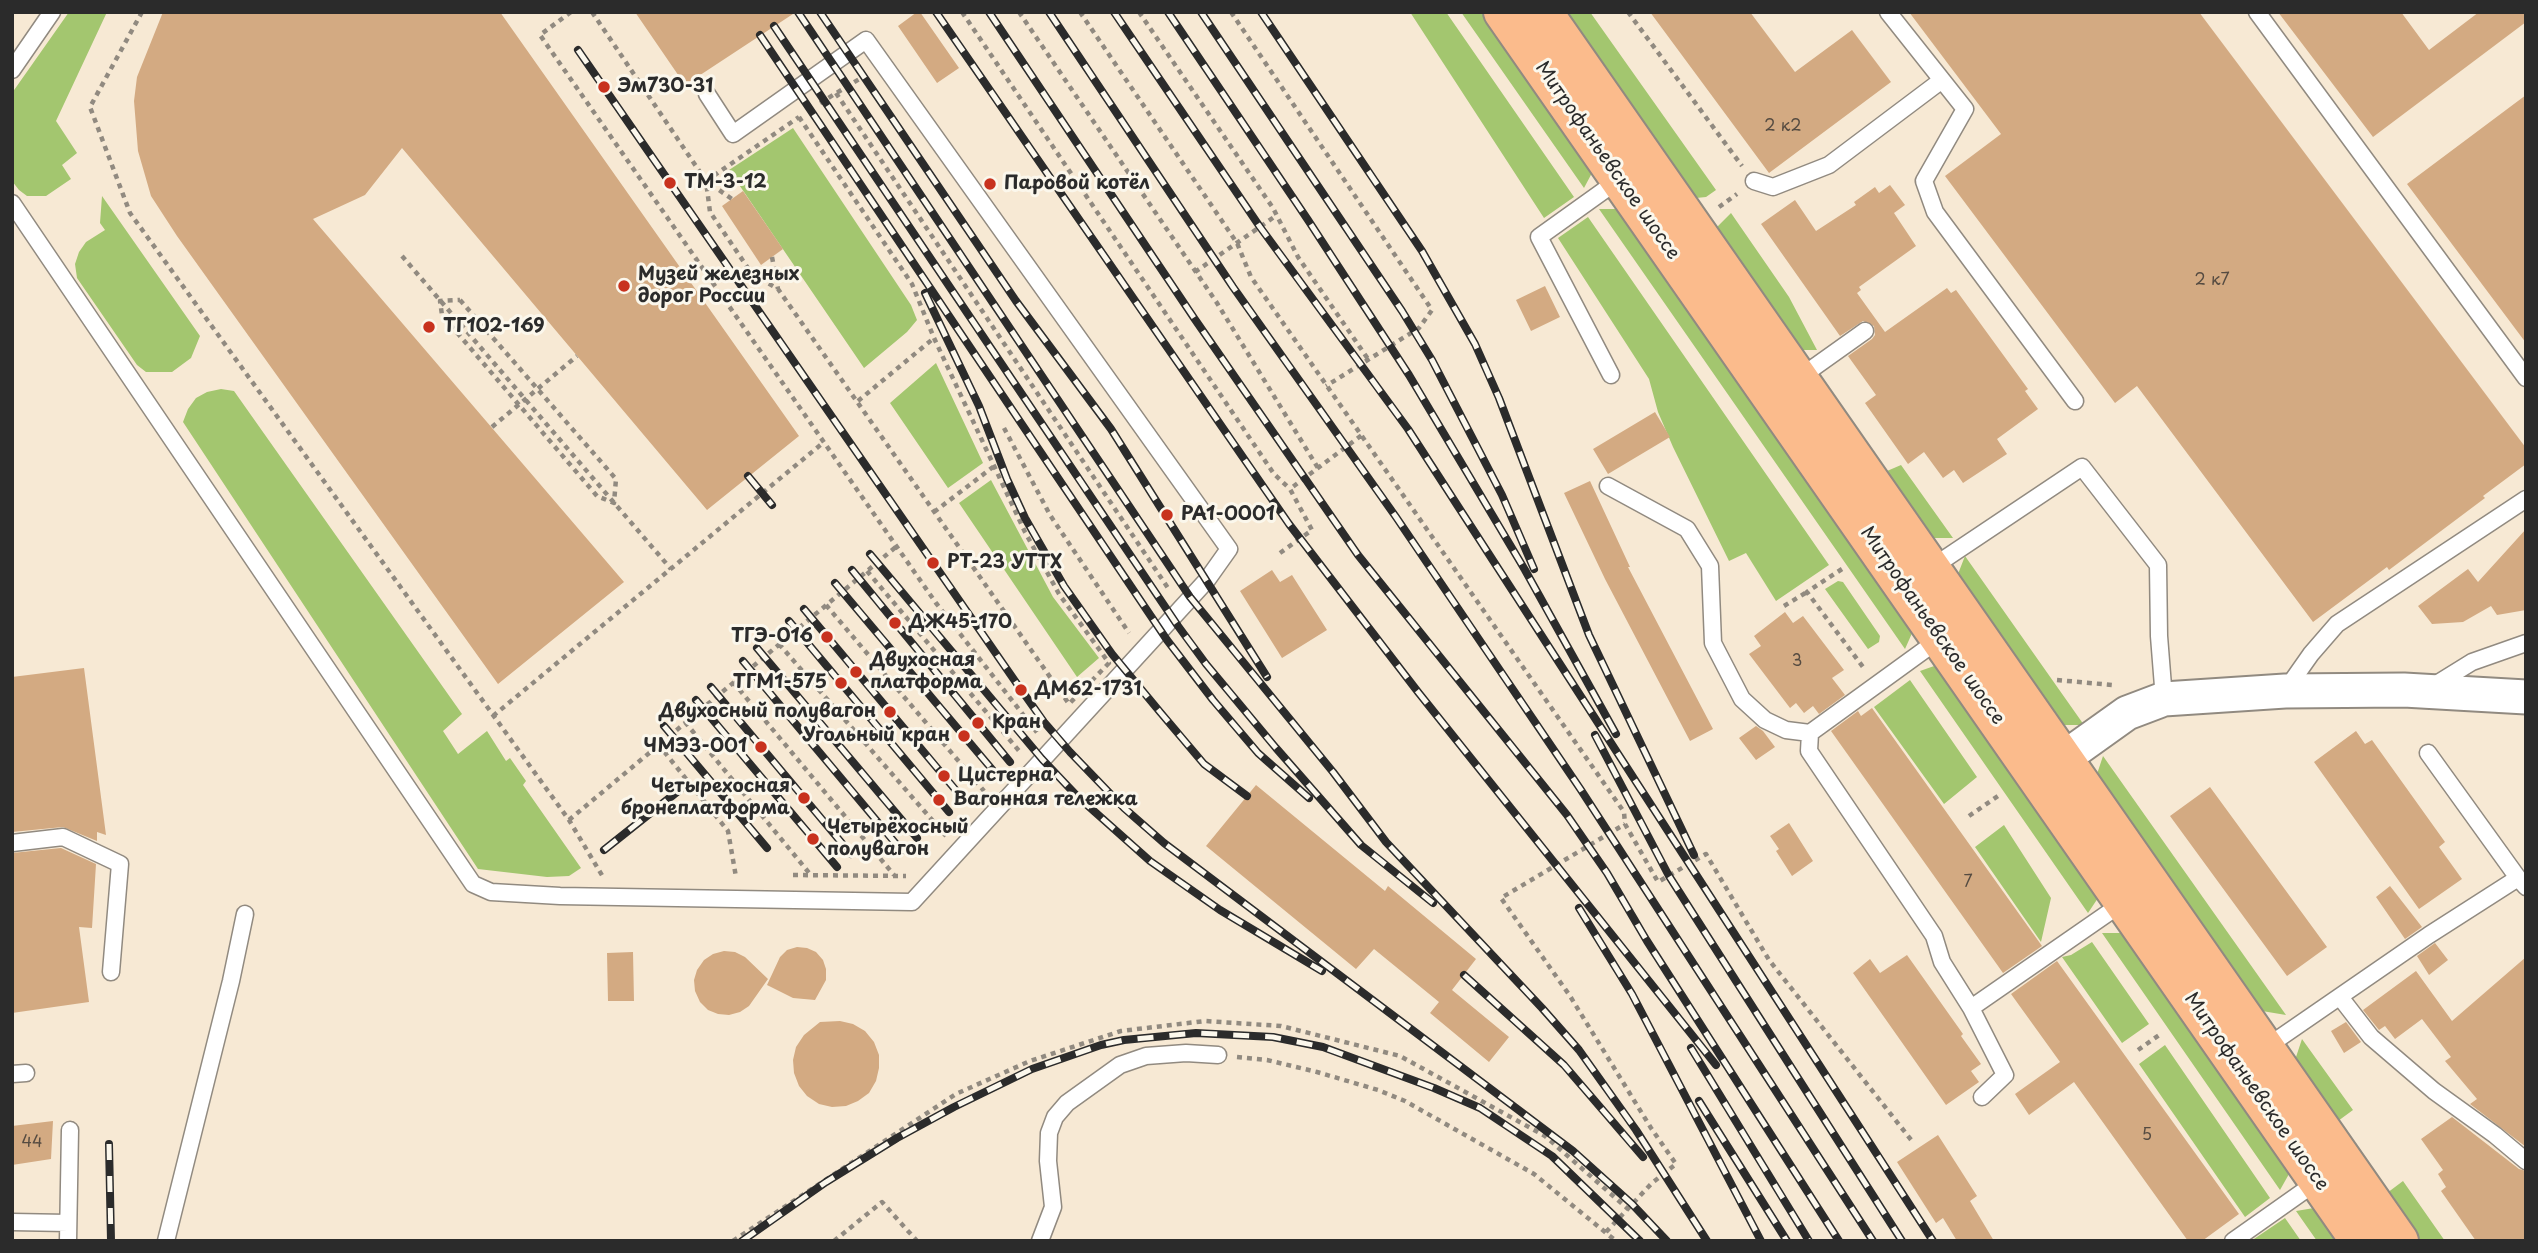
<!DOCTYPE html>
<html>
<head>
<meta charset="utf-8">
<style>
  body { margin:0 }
  #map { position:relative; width:2538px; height:1253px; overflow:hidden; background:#f7e9d4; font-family:"Playpen Sans",sans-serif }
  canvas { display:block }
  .frame { position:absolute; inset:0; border:14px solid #2b2b2b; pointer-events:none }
</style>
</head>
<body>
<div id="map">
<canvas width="2538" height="1253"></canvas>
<div class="frame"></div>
</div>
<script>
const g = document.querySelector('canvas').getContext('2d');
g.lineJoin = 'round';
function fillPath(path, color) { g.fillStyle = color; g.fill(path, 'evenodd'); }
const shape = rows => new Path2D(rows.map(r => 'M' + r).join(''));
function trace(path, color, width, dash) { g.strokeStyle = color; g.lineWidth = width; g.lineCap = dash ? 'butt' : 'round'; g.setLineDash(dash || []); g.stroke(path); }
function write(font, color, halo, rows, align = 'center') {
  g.font = font + ' "Playpen Sans",sans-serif'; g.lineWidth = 6; g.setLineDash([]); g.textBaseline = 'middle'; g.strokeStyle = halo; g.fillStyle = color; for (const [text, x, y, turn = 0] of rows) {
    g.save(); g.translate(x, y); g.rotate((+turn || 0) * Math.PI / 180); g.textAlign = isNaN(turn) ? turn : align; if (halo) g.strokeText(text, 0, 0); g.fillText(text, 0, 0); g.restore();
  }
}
fillPath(shape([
  [69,12,107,12,56,121,77,153,62,165,71,179,46,196,27,196,19,190,12,181,12,93],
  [1410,12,1446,12,1574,197,1544,218],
  [1461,12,1481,12,1593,171,1584,188],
  [1567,12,1590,12,1716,190,1706,197,1696,198],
  [793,128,911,305,917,320,907,332,864,368,729,170],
  [102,196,200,336,191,358,172,372,146,372,137,365,77,278,75,264,79,252,86,242,105,230,100,223],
  [1599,209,1619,209,1913,631,1905,649],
  [1731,213,1789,297,1817,350,1802,350,1717,227],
  [1588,217,1829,565,1776,601,1746,553,1729,561,1673,447,1658,412,1649,379,1558,238],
  [936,363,983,463,948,488,890,403],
  [221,389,234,391,462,714,443,731,458,754,487,731,506,761,510,758,526,781,523,785,581,868,569,876,547,877,478,869,183,422,188,409,196,398,207,392],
  [1901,465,1953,538,1934,538,1887,471],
  [991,480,1053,597,1099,658,1077,677,959,503],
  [1965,556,2084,725,2064,725,1958,574],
  [1838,581,1843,582,1880,636,1879,642,1868,649,1825,589],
  [1937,665,2098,898,2088,913,1920,671],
  [1910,680,1977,777,1944,804,1874,707],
  [2103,756,2286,1015,2262,1011,2097,774],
  [2004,825,2051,898,2041,942,1975,847],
  [2102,933,2123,933,2289,1174,2280,1190],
  [2092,942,2149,1024,2122,1043,2062,957,2071,955],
  [2302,1039,2353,1110,2338,1121,2295,1060],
  [2165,1045,2270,1198,2245,1217,2139,1064],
  [2403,1181,2445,1241,2421,1241,2387,1193],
  [2314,1208,2337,1241,2317,1241,2296,1211],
  [2285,1218,2301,1241,2251,1241]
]), '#a3c66f');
fillPath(shape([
  [163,12,500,12,799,436,707,510,402,148,365,195,313,219,624,582,498,684,177,236,151,196,138,151,134,101,137,77],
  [635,12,796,12,685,85],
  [917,12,920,12,959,68,937,83,898,26],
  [1650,12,1750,12,1795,72,1852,30,1891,82,1769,173],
  [1909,12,2199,12,2526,448,2526,464,2483,496,2485,498,2389,570,2387,567,2313,622,2137,386,2115,403,1945,176,2001,134],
  [2278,12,2401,12,2429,50,2479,12,2526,12,2526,22,2373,137],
  [2526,95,2526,343,2407,184],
  [1890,185,1905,205,1894,213,1916,246,1859,287,1861,290,1857,293,1885,332,1947,288,1951,293,1956,290,2028,389,2025,391,2038,409,1997,439,2007,454,1963,483,1954,470,1943,478,1924,452,1908,464,1865,403,1876,395,1848,356,1872,339,1875,335,1874,326,1863,321,1840,336,1761,224,1795,200,1816,231,1856,205,1854,202,1875,187,1879,193],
  [743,191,783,249,761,265,722,206],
  [1545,286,1560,317,1531,331,1516,300],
  [1655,412,1670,437,1608,474,1593,449],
  [1590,481,1630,567,1628,567,1713,729,1690,741,1605,579,1564,493],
  [2526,529,2526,610,2497,615,2491,606,2463,622,2432,624,2418,606,2468,569,2478,582],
  [1272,570,1280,582,1292,575,1327,630,1282,658,1240,591],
  [1785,612,1793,623,1803,616,1844,670,1832,678,1845,695,1819,714,1813,706,1804,713,1796,703,1790,708,1749,654,1761,646,1754,636],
  [84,668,106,835,97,832,97,841,63,827,12,832,12,677],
  [1872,708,2042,946,2003,973,1831,731,1858,711,1861,716],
  [1756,726,1763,731,1775,747,1756,760,1739,738],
  [2356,731,2365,744,2372,740,2445,842,2439,847,2462,879,2419,909,2314,762],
  [1256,785,1385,891,1388,886,1476,959,1452,990,1509,1037,1489,1062,1430,1013,1439,1002,1374,949,1356,969,1206,846],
  [2210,787,2327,947,2287,976,2170,816],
  [1789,823,1813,861,1792,876,1776,851,1779,849,1770,836],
  [61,848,96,864,92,928,79,927,89,1002,12,1013,12,853],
  [2390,886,2422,927,2405,939,2376,897],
  [2435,943,2448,960,2429,975,2417,956],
  [797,947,807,948,816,952,823,960,826,969,826,980,815,1000,793,998,767,985,780,957,787,950],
  [724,951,735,952,745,957,768,979,749,1006,740,1012,729,1015,718,1014,708,1010,700,1002,695,991,694,980,697,970,704,960,713,954],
  [633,952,634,1001,608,1001,607,953],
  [1907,955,1963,1034,1961,1036,1981,1064,1971,1071,1979,1082,1946,1105,1853,973,1870,959,1880,973],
  [2526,957,2526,1147,2470,1104,2477,1099,2445,1061,2451,1057,2422,1019,2395,1039,2385,1026,2379,1030,2363,1010,2416,971,2452,1021],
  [2057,961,2239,1214,2202,1241,2188,1241,2074,1082,2029,1115,2015,1094,2060,1062,2011,994],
  [840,1021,853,1024,865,1031,874,1042,879,1055,879,1068,876,1081,869,1093,858,1101,846,1106,832,1107,819,1104,807,1096,799,1086,794,1073,793,1060,796,1047,804,1035,820,1022],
  [2346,1022,2361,1042,2344,1053,2331,1031],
  [2452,1117,2519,1169,2526,1171,2526,1241,2476,1241,2441,1191,2446,1187,2438,1174,2443,1170,2421,1139],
  [53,1121,51,1159,12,1165,12,1126],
  [1938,1135,1977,1196,1970,1201,1994,1241,1957,1241,1943,1218,1936,1223,1897,1162]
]), '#d3aa82');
const service = shape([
  [1888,12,1965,109,1924,181,1935,212,2075,401],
  [2257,12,2526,378],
  [12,70,52,12],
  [1754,181,1773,187,1829,165,1942,80],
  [12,203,473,884,491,892,560,896,912,902,1207,580,1229,549,866,40,733,134,707,94],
  [1611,375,1539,237,1620,179],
  [1799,378,1865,331],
  [1608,486,1687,529,1710,566,1713,643,1742,699,1765,720,1786,730,1810,733,1941,638],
  [1931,568,2082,467,2158,565,2159,636,2164,699],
  [2430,688,2472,662,2526,643],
  [2285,691,2311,654,2337,624,2526,499],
  [1810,733,1809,751,1934,936,1942,962,1971,1008,2005,1075,1982,1097],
  [2428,753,2518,878],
  [12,843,63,837,120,864,111,972],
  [2340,997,2371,1037,2434,1091,2495,1135,2526,1161],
  [1971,1008,2124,902],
  [2265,1048,2429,935,2518,878,2526,887],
  [12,1074,26,1073],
  [12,1222,68,1223],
  [68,1241,70,1130],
  [166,1241,231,981,245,914],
  [1040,1241,1053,1207,1048,1161,1049,1133,1055,1117,1067,1103,1120,1065,1146,1056,1186,1053,1218,1055],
  [2233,1241,2318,1181]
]);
const minor = shape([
  [2064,758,2127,713,2164,699,2285,691,2404,690,2526,697]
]);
const primary = shape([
  [1503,12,2360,1241],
  [1543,12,2399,1241]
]);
trace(service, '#918a80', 19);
trace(minor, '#918a80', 37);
trace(primary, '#918a80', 42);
trace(shape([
  [142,12,90,107,130,213,569,820,603,877],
  [571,12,540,35,936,603,1039,735],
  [592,12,706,181,732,199],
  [962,12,1274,474,1290,489],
  [1019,12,1217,303,1318,468],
  [1080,12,1237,243,1251,277,1624,812,1625,824,1658,882,1706,854,1769,960,1912,1141],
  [1139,12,1273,208,1298,257,1368,359],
  [1231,12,1432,310,1419,328,1326,386],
  [1628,12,1742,166],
  [836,93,1170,591],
  [820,103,866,75],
  [799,117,912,284,934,338,1025,532,1059,594,1109,663,1069,704,778,289,752,274,710,212,706,181,799,117],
  [1719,207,1737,194],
  [402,256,671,569],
  [772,257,778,289],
  [1195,272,1277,215],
  [460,300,616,479,614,503,597,496,442,315,440,301,460,300],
  [858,401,934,338],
  [1004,428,1050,515,1129,633],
  [934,512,993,467],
  [1280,553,1312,530,1290,489,1362,435],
  [1842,569,1807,592,1863,667],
  [867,571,1020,752],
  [826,605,984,791],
  [1784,606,1807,592],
  [779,644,946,836],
  [2057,680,2112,685],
  [733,682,894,875],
  [493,716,824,442],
  [685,722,810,874],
  [658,744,728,831,736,877],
  [1969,816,1998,796],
  [569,820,897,546],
  [793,875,906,876],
  [2138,1050,2162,1033],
  [1237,1057,1267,1060,1317,1072,1378,1090,1405,1101,1534,1174,1616,1241],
  [1606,1232,1652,1183,1676,1164,1651,1128,1570,996,1501,898,1625,824],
  [733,1241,956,1094,1030,1061,1121,1031,1205,1021,1281,1026,1400,1056,1545,1136,1628,1209],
  [834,1241,882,1202,917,1241]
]), '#918a80', 4.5, [5, 5]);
trace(service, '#fff', 16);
trace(minor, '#fff', 33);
trace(primary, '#fbbb8c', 38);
const rail = shape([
  [798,12,1190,597,1333,772,1386,842,1542,1008,1579,1050,1636,1130,1707,1241],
  [820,12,1016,301,1111,429,1267,677],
  [936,12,1289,524,1418,692,1716,1065],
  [989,12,1194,318,1358,555,1567,815,1607,873,1647,941,1839,1241],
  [1049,12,1233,287,1396,517,1581,790,1873,1241],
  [1114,12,1260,227,1408,429,1933,1241],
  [1168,12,1308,220,1409,375,1525,570,1616,734],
  [1201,12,1402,311,1432,360,1502,495,1534,569],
  [1261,12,1422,251,1475,344,1499,398,1589,635,1694,855],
  [774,26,1178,626,1206,664,1276,748,1361,845,1433,903],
  [760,35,1167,640,1213,700,1258,753,1309,798],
  [578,50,1015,681,1044,722,1070,752,1124,808,1164,843,1573,1151,1632,1204,1667,1241],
  [925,293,979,406,1007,479,1025,518,1064,586,1112,654,1160,712,1204,764,1247,796],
  [748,476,772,505],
  [870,554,1042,759,1077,796,1150,861,1220,910,1322,971],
  [852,570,1010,762],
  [835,583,996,774],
  [804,609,964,800],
  [789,621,949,812],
  [757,648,917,838],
  [743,661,902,851],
  [711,687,851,854],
  [696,700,837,867],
  [664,726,767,848],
  [1595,735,1669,876,1902,1241],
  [604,850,682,788],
  [1579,908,1632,994,1761,1241],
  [1464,975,1564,1065,1643,1157],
  [1691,1048,1809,1241],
  [1699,1101,1787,1241],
  [109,1144,111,1241],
  [742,1241,826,1182,897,1138,954,1107,1032,1069,1101,1045,1124,1040,1196,1033,1273,1037,1323,1047,1434,1088,1480,1108,1552,1156,1640,1241]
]);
trace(rail, '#2b2b2b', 8);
trace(rail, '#fbf7ec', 5, [16]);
trace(shape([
  [492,427,577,356]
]), '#918a80', 4.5, [5, 5]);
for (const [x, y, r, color] of [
  [604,87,7,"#c8321e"],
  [670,183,7,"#c8321e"],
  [990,184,7,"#c8321e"],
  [624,286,7,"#c8321e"],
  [429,327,7,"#c8321e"],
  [1167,515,7,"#c8321e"],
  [933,563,7,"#c8321e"],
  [895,623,7,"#c8321e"],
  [827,637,7,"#c8321e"],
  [856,672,7,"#c8321e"],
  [841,683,7,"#c8321e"],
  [1021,690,7,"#c8321e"],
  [890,712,7,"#c8321e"],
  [978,723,7,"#c8321e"],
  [964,736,7,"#c8321e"],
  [761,747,7,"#c8321e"],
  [944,776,7,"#c8321e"],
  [804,798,7,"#c8321e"],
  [939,800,7,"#c8321e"],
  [813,839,7,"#c8321e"]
]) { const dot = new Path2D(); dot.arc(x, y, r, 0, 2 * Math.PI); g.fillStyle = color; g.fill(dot); trace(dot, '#fbf7ec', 2.5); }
write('16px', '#554b41', null, [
  ["2 к2",1783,127],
  ["2 к7",2212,281],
  ["3",1797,662],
  ["7",1968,883],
  ["5",2147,1136],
  ["44",32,1143]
]);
write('bold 19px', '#2b2b2b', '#fbf7ec', [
  ["Эм730-31",618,87],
  ["ТМ-3-12",684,183],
  ["Паровой котёл",1004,184],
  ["Музей железных",638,275],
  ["дорог России",638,297],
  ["ТГ102-169",443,327],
  ["РА1-0001",1181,515],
  ["РТ-23 УТТХ",947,563],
  ["ДЖ45-170",909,623],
  ["ТГЭ-016",813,637,"right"],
  ["Двухосная",870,661],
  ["платформа",870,683],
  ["ТГМ1-575",827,683,"right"],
  ["ДМ62-1731",1035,690],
  ["Двухосный полувагон",876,712,"right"],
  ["Кран",992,723],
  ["Угольный кран",950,736,"right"],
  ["ЧМЭ3-001",747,747,"right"],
  ["Цистерна",958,776],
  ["Четырехосная",790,787,"right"],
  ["бронеплатформа",790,809,"right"],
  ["Вагонная тележка",953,800],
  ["Четырёхосный",827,828],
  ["полувагон",827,850]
], 'left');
write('19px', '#2b2b2b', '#fbf7ec', [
  ["Митрофаньевское шоссе",1607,161,55],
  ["Митрофаньевское шоссе",1932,626,55],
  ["Митрофаньевское шоссе",2256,1092,55]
]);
</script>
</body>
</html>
